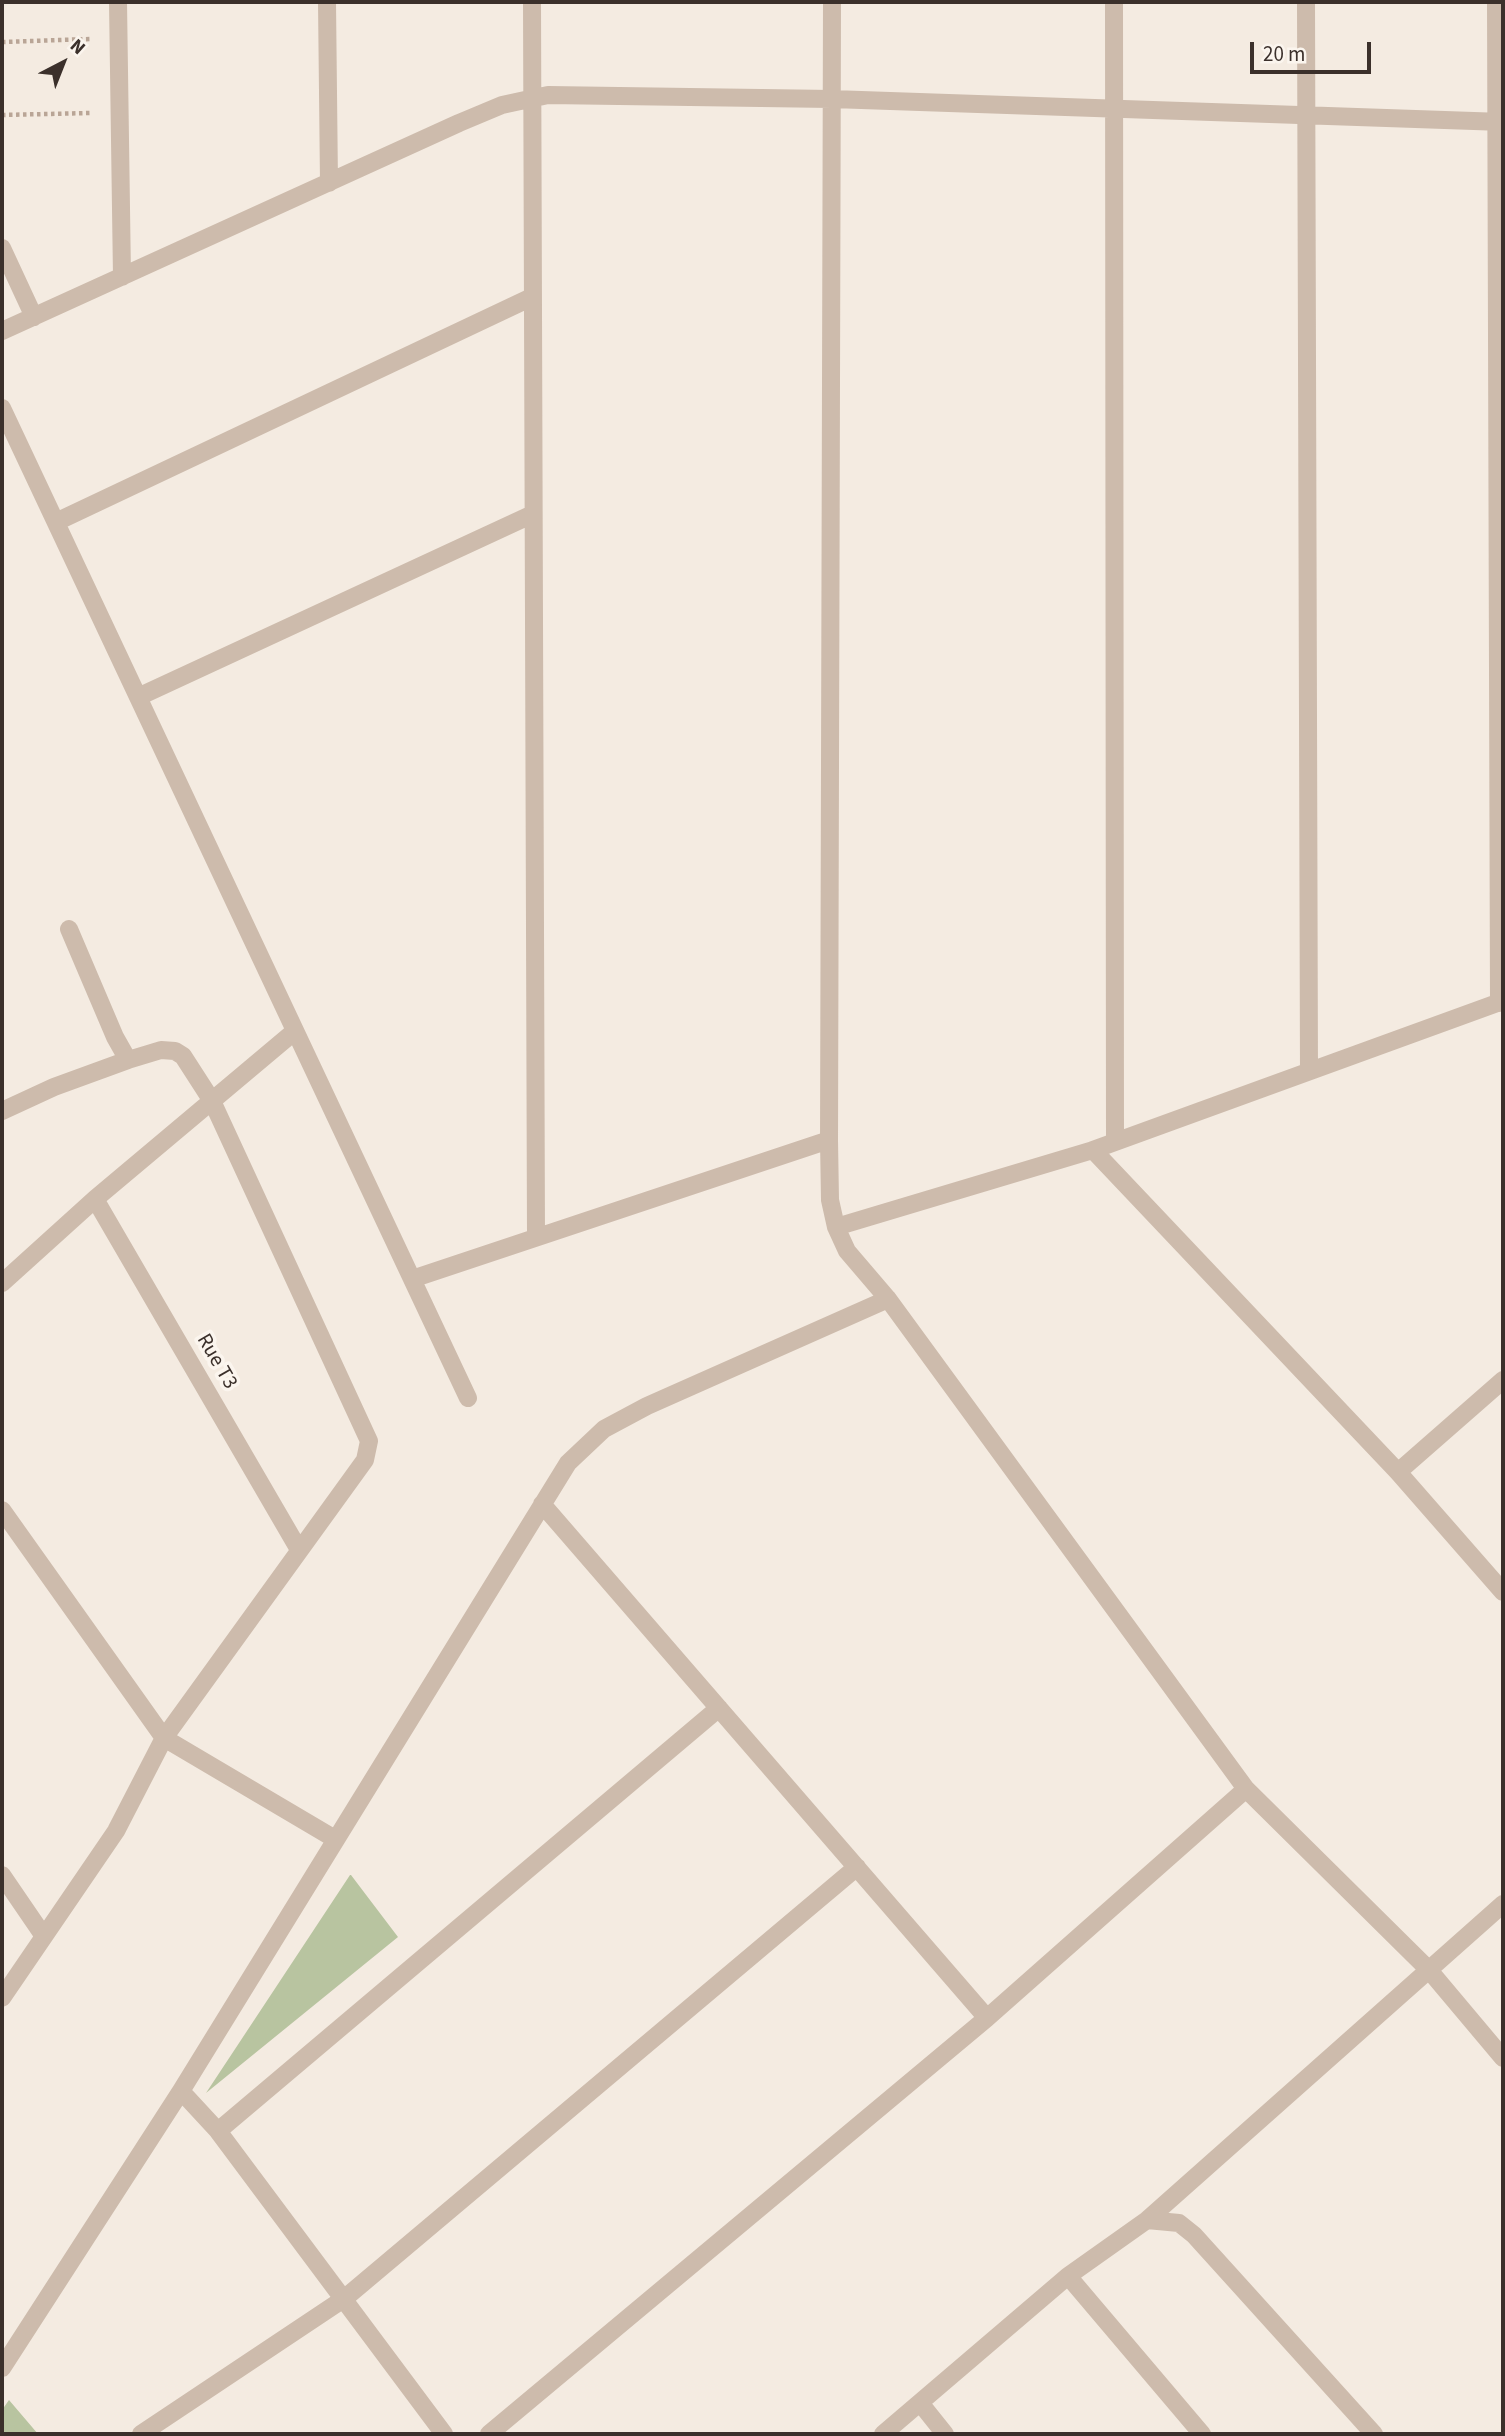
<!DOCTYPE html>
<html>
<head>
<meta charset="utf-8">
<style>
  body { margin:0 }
  #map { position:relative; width:1505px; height:2436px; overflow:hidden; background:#f4ebe1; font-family:"Source Sans 3",sans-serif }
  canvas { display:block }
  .frame { position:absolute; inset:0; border:4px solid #3b302b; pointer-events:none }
  .north { position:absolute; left:28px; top:28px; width:70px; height:70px; -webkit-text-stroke:5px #fbf5ee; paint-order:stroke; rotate:42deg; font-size:19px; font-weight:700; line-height:28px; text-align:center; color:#3b302b }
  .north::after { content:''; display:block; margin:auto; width:24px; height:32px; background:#3b302b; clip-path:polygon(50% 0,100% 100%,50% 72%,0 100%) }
  .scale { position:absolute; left:1250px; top:42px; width:121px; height:32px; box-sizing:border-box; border:4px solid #3b302b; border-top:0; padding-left:9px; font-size:21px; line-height:24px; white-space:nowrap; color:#3b302b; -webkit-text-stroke:5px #fbf5ee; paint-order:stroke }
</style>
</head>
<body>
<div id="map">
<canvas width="1505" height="2436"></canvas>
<div class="frame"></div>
<div class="north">N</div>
<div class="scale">20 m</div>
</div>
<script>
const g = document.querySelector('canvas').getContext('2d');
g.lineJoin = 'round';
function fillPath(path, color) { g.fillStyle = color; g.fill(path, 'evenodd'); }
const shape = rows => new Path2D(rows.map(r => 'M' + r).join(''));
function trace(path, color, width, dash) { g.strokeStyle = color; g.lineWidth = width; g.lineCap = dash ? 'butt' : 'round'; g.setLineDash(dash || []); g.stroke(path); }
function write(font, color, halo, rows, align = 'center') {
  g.font = font + ' "Source Sans 3",sans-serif'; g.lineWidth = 7; g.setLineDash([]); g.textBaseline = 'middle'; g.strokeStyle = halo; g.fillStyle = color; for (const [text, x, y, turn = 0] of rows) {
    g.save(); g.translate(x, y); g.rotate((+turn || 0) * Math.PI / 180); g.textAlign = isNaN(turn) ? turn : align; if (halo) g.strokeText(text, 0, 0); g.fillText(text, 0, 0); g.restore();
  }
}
fillPath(shape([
  [351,1875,398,1937,206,2093,350,1875],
  [9,2400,38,2434,2,2434,2,2410]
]), '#b8c4a0');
trace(shape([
  [2,42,90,39],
  [2,115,91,113]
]), '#b9a596', 4.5, [3.5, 3.5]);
trace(shape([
  [118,2,122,277],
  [327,2,329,183],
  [532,2,536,1237],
  [832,2,829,1140,830,1200,836,1227,847,1251,888,1299,1246,1789,1429,1970,1503,2058],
  [1114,2,1115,1141],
  [1306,2,1309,1071],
  [1496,2,1499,1003],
  [2,248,34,317],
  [2,331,459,123,502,105,548,95,832,99,1503,122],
  [2,408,468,1398],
  [56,522,532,297],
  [138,697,533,514],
  [2,1111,54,1087,128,1060,115,1037,69,929],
  [1093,1150,1398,1472,1503,1592],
  [95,1199,298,1548],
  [836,1227,1093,1150,1503,1001],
  [412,1279,829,1140],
  [2,1283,95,1199,295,1031],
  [1398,1472,1503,1380],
  [542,1504,987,2018],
  [2,1510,164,1738,335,1839],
  [2,1875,43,1935],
  [2,1998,116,1831,164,1738,365,1460,369,1441,212,1101,183,1056,175,1051,161,1050,128,1060],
  [181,2091,218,2131,444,2434],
  [218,2131,719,1708],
  [1147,2220,1179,2223,1194,2235,1374,2434],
  [1068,2276,1202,2434],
  [2,2368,181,2091,568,1463,604,1429,647,1406,888,1299],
  [921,2404,945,2434],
  [141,2434,345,2298,857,1867],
  [489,2434,987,2018,1246,1789],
  [883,2434,1068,2276,1147,2220,1503,1904]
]), '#cdbbac', 18);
write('21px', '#3b302b', '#fbf5ee', [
  ["Rue T3",216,1362,60]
]);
</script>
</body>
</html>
